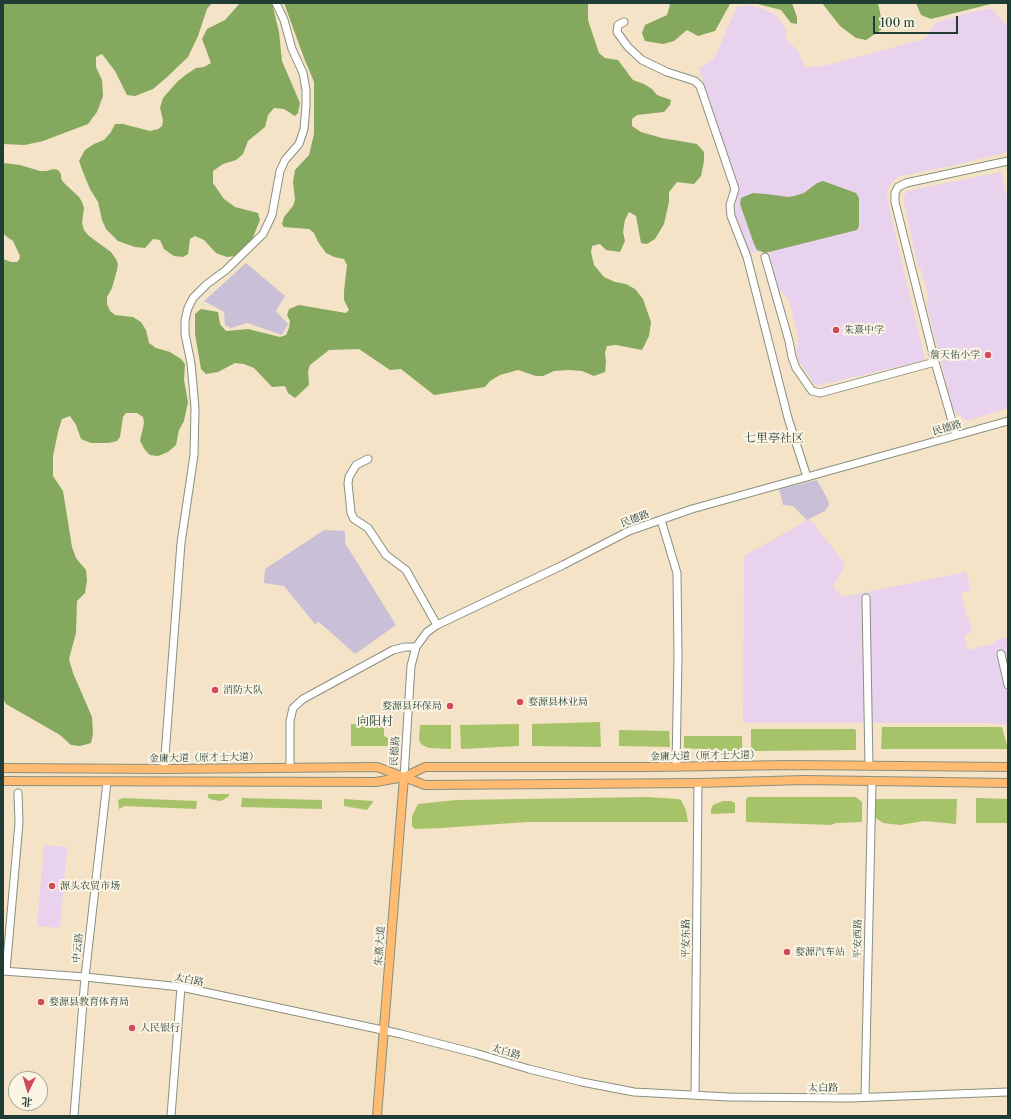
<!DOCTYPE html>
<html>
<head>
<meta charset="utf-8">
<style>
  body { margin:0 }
  #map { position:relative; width:1011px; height:1119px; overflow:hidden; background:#f4e3c7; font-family:"Libre Caslon Text","Noto Serif SC",serif }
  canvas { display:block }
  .frame { position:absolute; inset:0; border:4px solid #1f3d34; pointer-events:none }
  .north { position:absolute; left:8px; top:1071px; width:40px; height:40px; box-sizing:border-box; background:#fcf5e5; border:1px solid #a4ab9e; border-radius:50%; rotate:185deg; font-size:11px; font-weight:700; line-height:16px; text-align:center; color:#1f3d34 }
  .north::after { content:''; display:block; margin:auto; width:14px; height:18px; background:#d1495b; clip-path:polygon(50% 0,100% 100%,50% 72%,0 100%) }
  .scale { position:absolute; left:873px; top:16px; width:85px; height:18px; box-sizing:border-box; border:2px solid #1f3d34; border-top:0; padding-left:5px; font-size:12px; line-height:14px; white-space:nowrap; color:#1f3d34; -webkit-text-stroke:3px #fcf5e5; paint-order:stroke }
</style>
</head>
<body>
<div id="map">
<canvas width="1011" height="1119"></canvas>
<div class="frame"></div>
<div class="north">北</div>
<div class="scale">100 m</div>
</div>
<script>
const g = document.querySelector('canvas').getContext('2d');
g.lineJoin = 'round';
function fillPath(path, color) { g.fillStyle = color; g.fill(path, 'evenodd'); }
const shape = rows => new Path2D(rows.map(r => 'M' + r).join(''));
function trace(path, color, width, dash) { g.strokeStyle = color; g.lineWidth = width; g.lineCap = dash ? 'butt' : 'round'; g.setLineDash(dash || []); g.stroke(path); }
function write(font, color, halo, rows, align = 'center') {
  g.font = font + ' "Libre Caslon Text","Noto Serif SC",serif'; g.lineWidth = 4; g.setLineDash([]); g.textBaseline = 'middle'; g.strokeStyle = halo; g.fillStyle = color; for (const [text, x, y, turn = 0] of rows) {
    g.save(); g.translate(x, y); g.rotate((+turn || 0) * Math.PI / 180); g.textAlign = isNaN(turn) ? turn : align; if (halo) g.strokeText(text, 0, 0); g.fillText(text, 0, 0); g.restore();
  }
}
fillPath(shape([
  [748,5,762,8,777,16,786,29,786,39,798,51,806,68,828,65,924,39,936,23,979,10,992,9,1006,24,1008,24,1008,152,951,166,901,176,896,178,889,186,887,195,892,220,925,360,816,386,798,360,796,352,799,338,788,298,778,289,768,248,754,253,749,251,736,218,735,206,738,191,699,68,714,59,737,7],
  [1001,172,1008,200,1008,408,966,421,953,410,926,302,929,298,921,269,918,267,904,202,904,196,907,191],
  [810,519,845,564,833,587,842,597,966,572,971,589,961,594,972,632,964,635,968,650,992,644,1002,638,1008,638,1008,725,986,723,743,723,744,556],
  [44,845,67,847,60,928,37,926]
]), '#e9d2ed');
fillPath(shape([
  [246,263,285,296,276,311,288,324,282,335,247,323,231,328,225,325,224,312,204,301],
  [817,480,828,500,829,505,825,511,807,520,793,506,783,505,779,489],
  [324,530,345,531,345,543,396,625,355,654,319,622,315,624,284,586,264,583,265,569]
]), '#c9bfd7');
fillPath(shape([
  [600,722,601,747,532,746,532,724],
  [351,724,384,724,384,736,388,738,388,746,351,746],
  [519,724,519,746,461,749,460,725],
  [420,725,451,725,451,749,429,748,422,745,419,740],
  [882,727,1002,727,1008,749,881,749],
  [751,729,854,729,856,730,856,750,752,751,751,750],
  [619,730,669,731,670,747,619,746],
  [684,736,742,736,742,752,684,748],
  [208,794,229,794,229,796,221,801,213,800,208,798],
  [647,797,678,799,681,800,686,810,688,822,527,822,442,828,415,829,412,826,412,816,418,804,456,800],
  [748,797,856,797,862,802,862,822,836,823,831,825,746,822,746,800],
  [123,798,197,801,196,809,125,806,119,809,118,800],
  [242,798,322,800,322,809,241,807],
  [976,798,1008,799,1008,823,976,823],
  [344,799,373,801,373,802,367,810,344,806],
  [874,799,957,799,956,824,924,821,900,825,883,823,873,816],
  [723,801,731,801,735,803,735,813,711,814,711,809,713,805]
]), '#a6c36a');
fillPath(shape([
  [3,3,212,3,207,9,198,36,188,57,166,78,153,89,135,96,127,95,115,71,102,54,96,57,96,67,102,80,103,96,97,112,88,124,43,141,25,145,3,144],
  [240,3,272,3,279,32,282,61,300,103,298,113,295,116,284,109,274,108,268,115,265,127,248,141,243,154,236,160,223,164,213,171,213,183,224,199,235,207,258,213,260,220,251,242,235,256,227,257,216,253,204,240,195,236,190,239,188,254,183,257,174,256,164,249,160,240,153,239,145,248,135,247,118,241,106,229,102,220,98,202,90,189,83,172,79,161,85,150,94,144,104,140,111,132,115,124,123,124,150,131,158,129,162,126,163,120,160,108,163,98,178,81,187,74,196,68,204,67,211,63,202,39,207,29,225,20],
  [284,3,588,3,588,20,599,53,605,58,618,60,633,80,644,84,652,89,657,95,671,100,670,105,664,112,637,115,632,119,632,126,641,132,662,138,697,144,704,152,704,161,701,176,694,184,677,182,669,192,669,202,664,224,655,239,647,244,641,243,636,216,629,212,625,220,623,232,625,241,620,252,606,250,600,244,592,246,591,252,594,265,604,277,615,282,626,284,635,289,643,299,651,322,649,336,642,350,616,345,607,346,605,353,606,362,605,372,594,376,582,371,569,370,554,371,543,376,536,376,518,370,500,375,490,381,485,387,434,395,401,369,390,370,359,349,329,350,310,365,308,371,309,385,295,398,288,393,285,386,272,387,254,368,244,364,235,363,218,372,206,374,201,369,195,334,195,314,201,309,218,312,220,324,226,331,248,329,280,337,286,335,289,328,290,321,287,315,289,309,299,305,346,313,349,310,344,300,344,291,347,265,344,259,334,257,326,253,318,242,314,233,309,229,284,227,282,224,284,217,293,206,295,200,293,182,295,170,309,155,314,134,314,82,304,58],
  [669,3,736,3,730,4,715,31,698,36,687,30,674,41,663,44,645,41,642,33,645,25,667,15,670,5],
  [754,3,792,3,797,17,797,24,791,23,781,10],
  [822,3,878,3,882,22,881,30,866,40,856,38,840,26],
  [916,3,995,3,931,19,921,15],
  [3,163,20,165,40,171,46,171,54,169,58,170,61,174,61,178,63,182,79,197,82,202,84,208,82,223,84,230,89,236,111,252,116,259,118,264,117,270,112,288,107,297,107,304,110,311,115,315,133,317,141,322,146,330,149,343,156,348,170,352,181,359,185,364,184,380,188,402,184,421,179,430,176,445,168,452,158,456,150,455,145,450,140,441,144,423,143,417,137,413,126,413,123,417,120,437,117,441,109,443,91,443,81,439,76,425,70,416,62,419,58,432,53,456,53,476,63,491,72,547,76,558,86,570,87,580,85,593,77,601,76,633,69,659,73,673,92,717,93,734,91,743,80,746,71,745,60,735,6,704,3,699,3,259,11,262,17,262,19,260,20,256,13,241,7,237,3,233],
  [823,181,856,193,859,198,859,226,857,230,765,253,757,250,754,244,740,204,741,198,753,193,766,194,789,197,794,196,804,193,817,183]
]), '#84a95e');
const minor = shape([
  [624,22,618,25,617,32,628,47,642,60,667,72,695,81,700,86,735,189,730,205,731,216,747,257,788,418,807,477],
  [765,257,789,341,792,357,796,368,812,391,820,393,935,362],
  [956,435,935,362,895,202,895,193,898,187,906,183,1008,161],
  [368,459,356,465,349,477,348,483,351,513,354,519,368,528,386,555,406,570,437,625],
  [661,520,677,573,678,656,676,767],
  [866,598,869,766],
  [1001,654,1008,685],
  [290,767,290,721,293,708,303,699,393,650,405,647,416,647],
  [164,769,181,543,194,455,195,408,191,363,185,334,185,320,188,308,193,298,207,284,226,270,263,234,272,215,280,171,285,160,299,144,304,129,306,106,306,90,303,73,292,49,284,20,276,3],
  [404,777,411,666,416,647,427,632,437,625,563,565,629,531,692,509,1008,421],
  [3,971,85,977,181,987,401,1034,475,1053,529,1069,582,1082,634,1092,729,1097,850,1098,1008,1092],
  [6,971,19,823,18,793],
  [695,1095,698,783],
  [865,1097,872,782],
  [74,1116,85,977,107,782],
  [171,1116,181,987]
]);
const major = shape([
  [3,768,164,769,377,767,404,777,425,767,648,767,792,765,1008,767],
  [3,781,376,782,404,777,425,785,698,783,804,780,1008,783],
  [377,1116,404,777]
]);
trace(minor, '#8a907e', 9);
trace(major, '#8a907e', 10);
trace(minor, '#fff', 7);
trace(major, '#ffbb71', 8);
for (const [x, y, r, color] of [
  [836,330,4,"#d1495b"],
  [988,355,4,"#d1495b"],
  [215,690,4,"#d1495b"],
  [520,702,4,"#d1495b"],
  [450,706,4,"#d1495b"],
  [52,886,4,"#d1495b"],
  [787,952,4,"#d1495b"],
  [41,1002,4,"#d1495b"],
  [132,1028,4,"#d1495b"]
]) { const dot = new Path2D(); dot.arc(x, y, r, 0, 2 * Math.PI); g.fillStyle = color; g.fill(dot); trace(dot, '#fcf5e5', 1.5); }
write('10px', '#1f3d34', '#fcf5e5', [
  ["朱熹中学",844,330],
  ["詹天佑小学",980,355,"right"],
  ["消防大队",223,690],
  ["婺源县林业局",528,702],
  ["婺源县环保局",442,706,"right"],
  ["源头农贸市场",60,886],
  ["婺源汽车站",795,952],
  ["婺源县教育体育局",49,1002],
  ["人民银行",140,1028]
], 'left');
write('10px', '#1f3d34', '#fcf5e5', [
  ["民德路",947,428,-16],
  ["民德路",635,519,-21],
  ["民德路",395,751,-86],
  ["金庸大道（原才士大道）",705,756,-1],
  ["金庸大道（原才士大道）",204,758,-1],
  ["平安东路",686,939,-90],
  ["平安西路",858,939,-89],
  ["朱熹大道",380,946,-86],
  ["中云路",78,948,-84],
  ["太白路",189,980,11],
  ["太白路",506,1052,17],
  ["太白路",823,1088]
]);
write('12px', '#1f3d34', '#fcf5e5', [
  ["七里亭社区",774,439],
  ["向阳村",375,722]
]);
</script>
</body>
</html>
